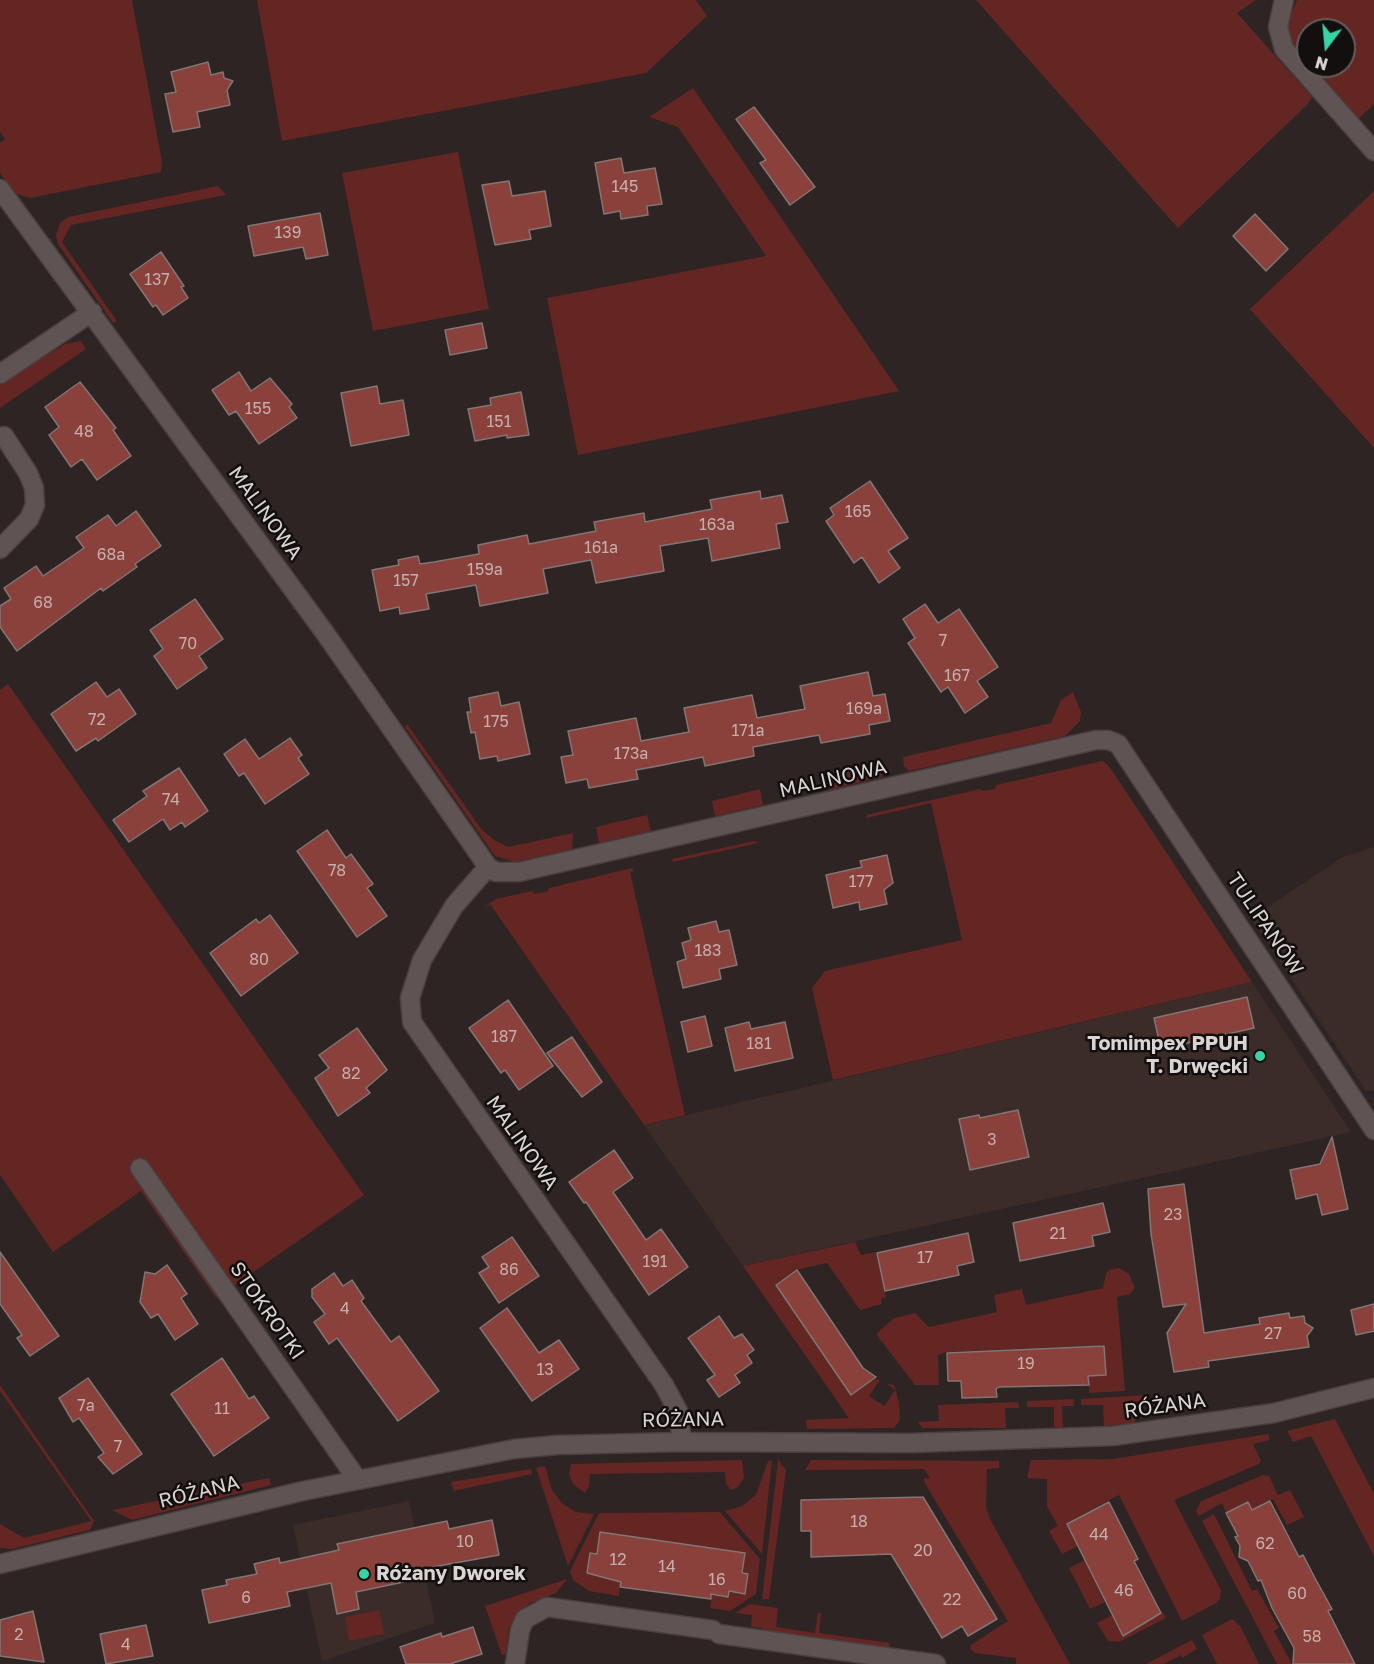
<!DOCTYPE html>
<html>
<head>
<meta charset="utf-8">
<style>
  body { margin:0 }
  #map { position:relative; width:1374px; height:1664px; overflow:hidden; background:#2e2423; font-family:"Golos Text",sans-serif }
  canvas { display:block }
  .north { position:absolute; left:1296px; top:18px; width:60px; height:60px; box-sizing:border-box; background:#130f0e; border:2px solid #625d5c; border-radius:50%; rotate:196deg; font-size:16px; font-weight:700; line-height:24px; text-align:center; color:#d9d3d2 }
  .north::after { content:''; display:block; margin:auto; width:21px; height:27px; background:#39d4a5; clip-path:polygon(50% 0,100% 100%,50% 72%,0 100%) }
</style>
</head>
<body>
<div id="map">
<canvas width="1374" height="1664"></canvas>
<div class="north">N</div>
</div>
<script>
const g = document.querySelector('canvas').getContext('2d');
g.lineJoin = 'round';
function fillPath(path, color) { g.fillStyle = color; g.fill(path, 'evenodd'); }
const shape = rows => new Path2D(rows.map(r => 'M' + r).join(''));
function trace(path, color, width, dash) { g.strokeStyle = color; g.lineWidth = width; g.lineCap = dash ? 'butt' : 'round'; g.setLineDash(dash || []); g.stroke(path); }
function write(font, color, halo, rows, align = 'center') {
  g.font = font + ' "Golos Text",sans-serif'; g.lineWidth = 5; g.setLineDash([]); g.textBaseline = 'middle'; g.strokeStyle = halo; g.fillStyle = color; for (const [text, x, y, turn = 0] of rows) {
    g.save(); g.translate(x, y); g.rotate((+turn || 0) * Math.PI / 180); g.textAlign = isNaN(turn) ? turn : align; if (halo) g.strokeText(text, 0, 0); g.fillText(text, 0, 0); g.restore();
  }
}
fillPath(shape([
  [1374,847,1374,1091,1366,1091,1251,918,1343,857],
  [1252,982,1351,1132,743,1266,644,1125],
  [409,1501,435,1623,322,1661,293,1525]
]), '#3b2b29');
fillPath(shape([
  [0,0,132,0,162,162,161,172,30,198,14,193,0,173,0,143,5,139,0,132],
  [257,0,696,0,707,16,646,73,282,141],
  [976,0,1256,0,1237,13,1312,97,1307,105,1178,228],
  [1297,0,1374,0,1374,104,1358,119,1312,66,1344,66,1344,30,1308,30,1308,62,1293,44,1287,24],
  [693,88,899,391,578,455,547,298,766,256,678,127,649,117],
  [458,152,489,309,373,331,342,173],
  [218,186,226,195,71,225,62,242,117,321,113,323,58,244,56,235,60,223,68,217],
  [1374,191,1374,448,1250,309],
  [81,341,86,349,0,408,0,384,65,344],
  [8,684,364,1195,216,1298,141,1191,53,1252,0,1175,0,690],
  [1073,692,1081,712,1080,721,1065,736,909,771,904,766,903,757,1051,723,1061,700],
  [407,724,482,830,494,840,508,847,573,833,572,849,515,862,495,856,405,727],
  [1102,761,1107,764,1115,775,1252,982,833,1080,812,988,825,971,962,940,931,803,867,818,866,815,980,789,982,791,995,789,996,785],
  [879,762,882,777,829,790,826,774],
  [760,789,763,805,715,816,712,801],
  [647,815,651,831,599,843,596,827],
  [754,841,758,843,673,862,672,859],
  [632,868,634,871,630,872,685,1115,644,1125,490,904,482,908,496,899,532,891,535,894,548,891,549,888],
  [855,1242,861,1255,876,1252,886,1297,881,1299,882,1304,860,1310,827,1263,796,1270,775,1284,851,1395,875,1379,880,1380,869,1396,884,1406,895,1390,887,1384,894,1385,899,1402,900,1420,894,1428,807,1429,806,1420,849,1418,743,1266],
  [1119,1268,1129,1274,1135,1288,1130,1294,1117,1297,1125,1391,1089,1393,1089,1376,1106,1375,1104,1345,947,1352,938,1355,939,1385,915,1385,876,1334,894,1318,915,1313,929,1327,997,1312,994,1295,1022,1289,1026,1305,1103,1288,1106,1274,1109,1270],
  [0,1385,94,1521,90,1530,12,1549,0,1548,0,1524,24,1538,91,1521,0,1391],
  [1145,1395,1143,1411,1133,1423,1104,1426,1103,1405,1081,1405,1081,1399],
  [1074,1399,1074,1406,1062,1406,1063,1427,1054,1427,1054,1407,1027,1407,1027,1401],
  [1018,1402,1019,1408,1005,1408,1006,1428,923,1428,919,1424,918,1422,939,1421,938,1405],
  [1335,1419,1374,1494,1374,1556,1311,1436,1293,1442,1287,1431],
  [1268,1434,1270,1440,1253,1444,1261,1461,1259,1464,1174,1500,1221,1590,1220,1599,1216,1603,1182,1621,1119,1495,1067,1523,1078,1546,1062,1554,1049,1531,1058,1526,1047,1506,1047,1479,1027,1478,1031,1460,1113,1459],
  [742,1460,744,1478,738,1487,731,1490,726,1484,725,1472,590,1474,589,1486,585,1493,573,1484,569,1474,571,1464],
  [772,1460,762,1554,725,1511,742,1506,756,1495,768,1461],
  [778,1460,786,1470,769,1599,762,1599],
  [811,1460,999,1461,999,1468,987,1469,986,1507,990,1519,1070,1664,1016,1664,1016,1658,975,1653,970,1649,971,1645,1008,1621,930,1492,923,1479,930,1478,924,1469,805,1470],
  [545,1466,552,1490,562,1503,576,1512,594,1514,568,1566,536,1468],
  [531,1469,532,1474,454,1491,451,1482],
  [1263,1475,1269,1476,1278,1495,1290,1490,1304,1517,1287,1525,1273,1499,1252,1510,1248,1501,1226,1512,1222,1503,1199,1516,1196,1511,1201,1501],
  [269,1478,271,1485,132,1520,112,1510],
  [720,1512,760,1559,756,1594,730,1611,710,1608,712,1595,728,1597,729,1592,746,1594,749,1574,743,1573,745,1553,715,1548,714,1557,692,1545,677,1543,676,1547,667,1541,650,1539,641,1542,639,1537,628,1545,629,1536,600,1532,597,1553,590,1552,587,1573,620,1582,619,1596,589,1591,573,1580,570,1571,599,1513],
  [1214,1514,1252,1591,1257,1589,1279,1628,1274,1631,1292,1664,1277,1664,1202,1521],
  [1085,1560,1105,1602,1090,1609,1069,1568],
  [567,1579,556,1593,530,1603,519,1612,509,1628,506,1654,502,1655,485,1606],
  [750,1604,778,1608,776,1627,815,1633,818,1613,821,1613,819,1633,890,1643,888,1651,761,1634,762,1628,751,1627,752,1615,735,1613],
  [379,1610,384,1634,349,1641,345,1617],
  [1163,1612,1166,1618,1119,1642,1108,1641,1097,1623,1112,1615,1123,1637],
  [1232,1619,1240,1626,1259,1664,1217,1664,1202,1635],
  [1192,1640,1197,1649,1182,1658,1181,1655,1164,1664,1146,1664]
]), '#642622');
const building = shape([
  [208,62,211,75,223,72,224,78,233,81,227,90,230,105,197,112,200,127,173,132,165,94,176,92,171,72,208,62],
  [754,107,815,187,790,205,760,163,766,160,736,119,754,107],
  [621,158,624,173,655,168,662,204,647,206,648,215,621,219,620,211,604,214,595,163,621,158],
  [509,181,512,196,545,191,551,226,529,230,531,239,495,245,482,185,509,181],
  [320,213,328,255,306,259,303,247,254,256,248,226,320,213],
  [1255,214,1288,249,1266,271,1233,236,1255,214],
  [161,252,184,286,181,287,188,298,163,315,156,305,153,307,130,274,161,252],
  [482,323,487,348,450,355,445,330,482,323],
  [239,372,251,391,270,378,292,404,289,407,297,418,259,444,236,411,229,415,212,390,239,372],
  [80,382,116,428,113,430,131,456,97,480,82,459,71,467,49,435,59,427,45,407,80,382],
  [377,386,380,404,403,400,409,435,351,446,341,393,377,386],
  [521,392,529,435,507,438,507,435,475,441,468,409,491,405,490,398,521,392],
  [870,481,908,538,888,551,900,568,879,583,862,557,854,563,826,521,834,515,830,508,870,481],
  [760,491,761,499,782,495,788,522,776,524,780,548,712,561,708,538,660,546,664,571,596,583,591,560,543,569,548,593,480,606,476,585,426,594,429,609,400,614,399,607,380,611,372,570,399,565,398,560,418,556,420,564,434,562,479,554,478,545,527,535,529,544,596,531,594,522,644,513,645,522,691,513,712,509,710,500,760,491],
  [136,511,161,546,135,564,137,567,103,591,101,588,17,651,0,627,0,606,11,599,4,588,36,566,43,576,84,548,76,537,108,515,116,526,136,511],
  [195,599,223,639,199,656,207,668,177,689,154,656,163,649,150,630,195,599],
  [925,604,938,623,959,609,998,667,977,681,988,697,965,713,948,687,941,692,908,643,915,638,903,619,925,604],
  [868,672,873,696,885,694,890,721,869,725,870,734,821,743,819,735,753,747,754,756,705,766,703,757,658,766,636,770,638,779,589,788,587,779,566,783,561,757,573,755,568,731,636,718,641,741,689,732,684,708,752,695,757,718,805,709,800,686,868,672],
  [96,682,107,697,119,689,136,714,98,741,96,738,76,751,51,714,96,682],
  [498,692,501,706,519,702,530,754,498,761,497,756,480,759,475,732,471,733,467,712,471,712,469,698,498,692],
  [290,738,302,755,298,758,309,774,265,804,244,773,239,776,224,754,245,739,259,759,290,738],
  [179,768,208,811,185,827,182,822,170,830,163,819,129,842,113,820,147,796,143,791,179,768],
  [327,830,346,858,351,854,373,884,367,888,387,916,357,937,297,851,327,830],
  [887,855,893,883,884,890,887,904,860,910,859,902,833,908,826,875,862,867,860,861,887,855],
  [270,915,298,953,241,996,210,953,256,919,259,923,270,915],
  [716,921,719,932,729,930,737,965,719,969,721,979,683,988,677,962,686,959,682,943,691,940,688,928,716,921],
  [1247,997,1254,1028,1161,1049,1154,1018,1247,997],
  [508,1000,553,1066,519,1090,505,1070,501,1073,469,1028,508,1000],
  [705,1016,712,1046,688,1052,681,1022,705,1016],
  [749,1022,751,1029,785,1022,793,1058,735,1071,725,1028,749,1022],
  [357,1028,387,1070,366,1088,370,1093,338,1116,315,1078,329,1068,319,1055,357,1028],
  [572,1037,602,1082,582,1097,547,1053,572,1037],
  [1018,1110,1029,1157,970,1170,959,1119,979,1115,980,1118,1018,1110],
  [1332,1137,1348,1209,1322,1215,1317,1194,1296,1199,1290,1170,1320,1164,1332,1137],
  [614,1150,633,1178,613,1192,646,1240,661,1229,688,1267,649,1295,586,1202,584,1203,569,1182,614,1150],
  [1184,1184,1204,1333,1260,1324,1259,1318,1289,1313,1290,1318,1304,1316,1305,1323,1313,1328,1307,1336,1309,1347,1208,1361,1209,1367,1174,1372,1167,1333,1186,1304,1163,1307,1151,1234,1148,1189,1184,1184],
  [1103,1203,1110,1232,1092,1236,1094,1246,1020,1261,1013,1223,1103,1203],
  [968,1233,974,1262,957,1266,959,1275,885,1291,877,1253,968,1233],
  [512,1237,539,1276,499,1303,479,1273,489,1267,482,1257,512,1237],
  [0,1252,59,1336,30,1356,17,1338,22,1335,0,1304,0,1252],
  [167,1265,187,1294,181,1298,198,1324,175,1340,158,1314,151,1318,140,1302,145,1272,155,1274,167,1265],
  [797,1270,863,1368,876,1377,851,1395,776,1285,797,1270],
  [334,1273,343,1286,352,1280,364,1298,361,1301,391,1342,399,1336,439,1391,398,1421,337,1338,329,1344,314,1322,325,1314,312,1297,312,1289,334,1273],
  [1374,1304,1374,1331,1356,1335,1351,1310,1374,1304],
  [507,1308,539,1353,559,1340,579,1369,532,1401,480,1328,507,1308],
  [719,1316,734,1338,742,1334,754,1350,747,1355,752,1363,735,1375,740,1383,719,1397,707,1380,715,1375,688,1338,719,1316],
  [1104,1346,1106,1375,1088,1376,1089,1385,999,1387,996,1389,997,1397,962,1398,961,1381,948,1381,947,1353,1104,1346],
  [222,1358,249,1399,254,1396,269,1418,214,1456,171,1394,222,1358],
  [88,1378,142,1454,113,1474,98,1457,104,1453,79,1418,73,1422,59,1398,88,1378],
  [923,1497,997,1619,968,1636,962,1626,942,1638,891,1554,811,1557,811,1531,801,1531,801,1500,923,1497],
  [1270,1501,1299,1557,1303,1555,1316,1580,1332,1609,1328,1611,1355,1664,1293,1664,1294,1648,1272,1608,1261,1580,1258,1581,1248,1561,1239,1557,1240,1546,1235,1537,1238,1536,1226,1513,1248,1502,1252,1510,1270,1501],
  [1109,1502,1138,1559,1134,1561,1161,1613,1123,1636,1067,1524,1109,1502],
  [492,1520,499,1555,411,1571,413,1580,356,1592,359,1609,337,1614,331,1583,287,1592,290,1606,209,1623,202,1590,227,1585,226,1580,257,1574,254,1564,279,1558,280,1563,339,1550,337,1544,447,1521,449,1529,492,1520],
  [600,1532,745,1553,742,1573,748,1574,745,1594,729,1591,728,1597,711,1594,711,1599,620,1587,621,1582,587,1573,590,1553,597,1554,600,1532],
  [33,1611,44,1662,0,1656,0,1620,33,1611],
  [146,1625,153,1656,106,1664,100,1634,146,1625],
  [473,1627,482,1654,450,1664,406,1664,400,1647,441,1633,442,1637,473,1627]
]);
fillPath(building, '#8a413b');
trace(building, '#817674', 1.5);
const minor = shape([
  [1284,0,1278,27,1284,49,1374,151],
  [0,189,325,633,488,867,496,872,519,872,1096,740,1108,740,1118,744,1374,1130],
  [0,374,92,312],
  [0,549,29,519,35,505,34,488,28,473,4,436],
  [488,867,454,906,422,960,410,998,412,1022,664,1385,678,1411,682,1442],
  [140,1168,357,1479],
  [0,1564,303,1491,514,1449,557,1445,682,1442,911,1443,1113,1436,1274,1413,1374,1388],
  [719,1634,936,1664],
  [515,1664,520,1630,525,1619,547,1607,713,1630]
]);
trace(minor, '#49403f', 21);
trace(minor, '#5f5453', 18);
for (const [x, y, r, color] of [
  [1260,1056,6,"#39d4a5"],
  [364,1574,6,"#39d4a5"]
]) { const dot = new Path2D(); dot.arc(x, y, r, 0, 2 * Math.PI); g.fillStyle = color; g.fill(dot); trace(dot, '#130f0e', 2); }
write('16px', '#c5aeac', null, [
  ["145",625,187],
  ["139",288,233],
  ["137",157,280],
  ["155",258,409],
  ["151",499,422],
  ["48",84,432],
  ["165",858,512],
  ["163a",717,525],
  ["161a",601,548],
  ["68a",111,555],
  ["159a",485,570],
  ["157",406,581],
  ["68",43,603],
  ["7",943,641],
  ["70",188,644],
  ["167",957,676],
  ["169a",864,709],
  ["72",97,720],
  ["175",496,722],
  ["171a",748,731],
  ["173a",631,754],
  ["74",171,800],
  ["78",337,871],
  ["177",861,882],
  ["183",708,951],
  ["80",259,960],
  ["187",504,1037],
  ["181",759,1044],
  ["82",351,1074],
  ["3",992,1140],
  ["23",1173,1215],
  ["21",1058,1234],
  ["17",925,1258],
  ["191",655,1262],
  ["86",509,1270],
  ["4",345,1309],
  ["27",1273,1334],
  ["19",1026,1364],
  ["13",545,1370],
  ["7a",86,1406],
  ["11",222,1409],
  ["7",118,1447],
  ["18",859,1522],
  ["44",1099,1535],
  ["10",465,1542],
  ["62",1265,1544],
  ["20",923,1551],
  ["12",618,1560],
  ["14",667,1567],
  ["16",717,1580],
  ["46",1124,1591],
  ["60",1297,1594],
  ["6",246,1598],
  ["22",952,1600],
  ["2",19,1635],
  ["58",1312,1637],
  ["4",126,1645]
]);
write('20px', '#d9d3d2', '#130f0e', [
  ["MALINOWA",265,513,54],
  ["MALINOWA",833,779,-13],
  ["TULIPANÓW",1265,924,56],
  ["MALINOWA",522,1143,55],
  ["STOKROTKI",267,1311,55],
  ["RÓŻANA",1165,1406,-8],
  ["RÓŻANA",683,1420,-1],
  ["RÓŻANA",199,1492,-14]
]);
write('bold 20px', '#d9d3d2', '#130f0e', [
  ["Tomimpex PPUH",1248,1044],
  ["T. Drwęcki",1248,1067],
  ["Różany Dworek",376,1574,"left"]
], 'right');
</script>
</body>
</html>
